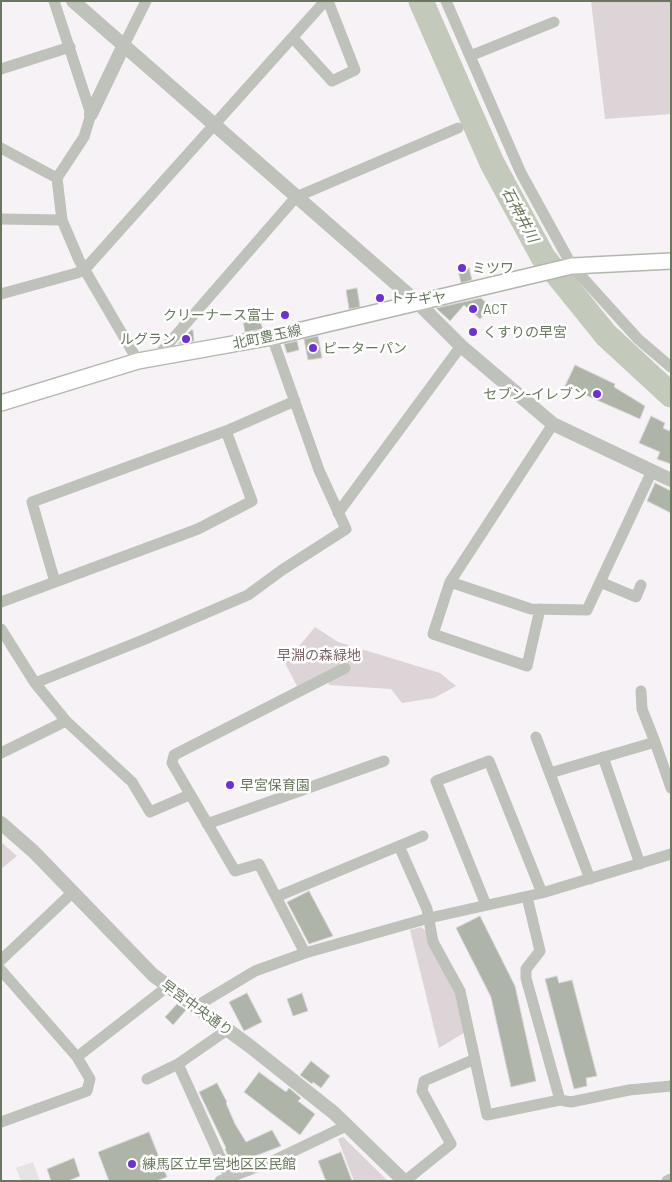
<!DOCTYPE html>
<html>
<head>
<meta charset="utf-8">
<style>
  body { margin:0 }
  #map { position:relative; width:672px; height:1182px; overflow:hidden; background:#f6f2f5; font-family:Barlow,sans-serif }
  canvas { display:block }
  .frame { position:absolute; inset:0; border:2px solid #68775e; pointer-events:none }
</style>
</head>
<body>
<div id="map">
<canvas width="672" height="1182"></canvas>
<div class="frame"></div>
</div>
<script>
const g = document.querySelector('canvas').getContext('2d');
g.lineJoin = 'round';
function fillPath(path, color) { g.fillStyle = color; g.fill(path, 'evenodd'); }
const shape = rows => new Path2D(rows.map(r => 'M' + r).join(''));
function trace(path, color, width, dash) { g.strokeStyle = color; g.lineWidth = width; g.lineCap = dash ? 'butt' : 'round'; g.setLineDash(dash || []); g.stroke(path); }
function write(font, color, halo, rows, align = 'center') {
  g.font = font + ' Barlow,"Noto Sans JP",sans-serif'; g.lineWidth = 5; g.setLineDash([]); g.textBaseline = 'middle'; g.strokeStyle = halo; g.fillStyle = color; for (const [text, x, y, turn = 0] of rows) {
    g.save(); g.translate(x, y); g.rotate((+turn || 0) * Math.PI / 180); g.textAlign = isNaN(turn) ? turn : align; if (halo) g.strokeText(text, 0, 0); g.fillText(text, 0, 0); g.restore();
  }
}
fillPath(shape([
  [33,1162,40,1181,21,1181,16,1168]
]), '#e4e4e3');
fillPath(shape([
  [591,1,671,1,671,114,605,119],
  [315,627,338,642,440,673,456,686,434,698,402,703,391,689,329,685,326,674,298,688,285,663],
  [1,842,17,856,1,869],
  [421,927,428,933,456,995,464,1033,439,1048,410,930],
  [343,1137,388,1181,354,1181,338,1139]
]), '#dcd4d6');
trace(shape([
  [421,1,492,163,543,257,606,335,671,395]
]), '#c3c9bb', 25);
const building = shape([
  [469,268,472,280,461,283,458,270,469,268],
  [357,288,360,307,349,309,346,290,357,288],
  [481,298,491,307,480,319,464,305,450,321,436,308,481,298],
  [259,319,263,329,245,332,243,321,259,319],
  [191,330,193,330,194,341,178,344,191,330],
  [318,336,322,358,308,360,304,339,318,336],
  [297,341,299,350,287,353,284,344,297,341],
  [575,365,615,384,614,387,645,406,640,419,565,386,575,365],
  [651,416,665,423,663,428,669,431,671,428,671,464,657,459,660,452,639,443,651,416],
  [655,483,671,491,671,513,647,501,655,483],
  [309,891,333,936,309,944,287,902,309,891],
  [480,916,515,986,536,1081,511,1087,491,997,456,928,480,916],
  [557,976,559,983,572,980,597,1076,586,1078,587,1086,574,1089,545,979,557,976],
  [247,993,262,1022,244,1031,229,1002,247,993],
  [302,993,308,1011,293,1016,287,999,302,993],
  [177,1004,186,1010,173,1025,165,1017,177,1004],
  [311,1061,330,1076,321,1088,313,1082,312,1084,300,1075,311,1061],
  [259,1072,286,1092,289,1088,301,1098,298,1101,315,1114,300,1135,244,1092,259,1072],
  [217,1083,227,1102,226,1103,235,1124,246,1142,272,1130,281,1146,232,1165,225,1149,226,1148,199,1092,217,1083],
  [149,1132,167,1177,156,1181,109,1181,98,1152,149,1132],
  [341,1152,352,1181,326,1181,318,1161,341,1152],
  [74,1158,80,1176,68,1181,51,1181,47,1169,74,1158]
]);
fillPath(building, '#aeb5a8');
trace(building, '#d7d5d7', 1);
const secondary = shape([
  [1,403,138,361,272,337,572,266,671,261]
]);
trace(secondary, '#b1b7ad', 18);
trace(shape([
  [54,1,91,114,84,137,57,178,62,220,79,260,138,361],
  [446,1,521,173,572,266,638,339,671,367],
  [293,38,332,81,355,70,328,1],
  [123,47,146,1],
  [470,56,554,22],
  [1,69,70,47],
  [1,148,57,178],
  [1,219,62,220],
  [1,294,77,273,85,269,325,1],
  [156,358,296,197,458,128],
  [338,513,461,346],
  [55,582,32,502,226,431,295,401],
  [450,582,531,609,587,610,652,471],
  [600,582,636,597,641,585],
  [1,602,198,529,252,501,226,431],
  [540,609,527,666,433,634,450,582,553,424],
  [1,629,35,683,66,721,132,782,150,812,189,795],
  [35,683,143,640,248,595,282,570,346,529,319,470,272,337],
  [641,691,642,709,655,742],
  [536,737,590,879],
  [1,753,66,721],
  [603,757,640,864],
  [550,773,655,742,671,788],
  [207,824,384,761],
  [399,846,427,909,433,942,460,991,487,1115,560,1100,571,1102,629,1090,671,1086],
  [276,897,423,836],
  [527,897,540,951,526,969,526,978,560,1100],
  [486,905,436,781,489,761,542,893],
  [305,953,259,864,235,871,172,763,174,755,345,668],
  [1,960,73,892],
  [1,970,77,1057],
  [195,1007,255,971,305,953,429,918,542,893,671,854],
  [227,1030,178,1064,231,1181],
  [147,1079,178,1064],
  [1,1122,87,1091,90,1079,77,1057,167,987],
  [220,1181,275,1160,348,1125],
  [405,1181,451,1144,422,1091,424,1081,475,1059],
  [667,1181,671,1179]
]), '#bec2ba', 11);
trace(shape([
  [73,1,417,302,461,346,553,424,671,480],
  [91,114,123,47],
  [1,823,34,852,153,975,251,1047,334,1113,404,1181]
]), '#bec2ba', 14);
trace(secondary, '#fff', 15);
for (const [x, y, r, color] of [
  [462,268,5,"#6e2eda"],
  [380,298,5,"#6e2eda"],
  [473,309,5,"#6e2eda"],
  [285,315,5,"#6e2eda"],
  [473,332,5,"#6e2eda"],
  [186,339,5,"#6e2eda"],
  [313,348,5,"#6e2eda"],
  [597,394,5,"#6e2eda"],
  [230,785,5,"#6e2eda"],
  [132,1164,5,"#6e2eda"]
]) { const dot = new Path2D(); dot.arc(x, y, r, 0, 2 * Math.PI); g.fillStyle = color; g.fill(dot); trace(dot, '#fff', 2); }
write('14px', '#68775e', '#fff', [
  ["ミツワ",472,268],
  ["トチギヤ",390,298],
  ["ACT",483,309],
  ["クリーナース富士",275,315,"right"],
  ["くすりの早宮",483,332],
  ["ルグラン",176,339,"right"],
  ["ピーターパン",323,348],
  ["セブン-イレブン",587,394,"right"],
  ["早宮保育園",240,785],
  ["練馬区立早宮地区区民館",142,1164]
], 'left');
write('14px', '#68775e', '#fff', [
  ["北町豊玉線",267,337,-12],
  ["早宮中央通り",197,1008,36]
]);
write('14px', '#796566', '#fff', [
  ["早淵の森緑地",319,655]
]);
write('italic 15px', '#6c785d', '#fff', [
  ["石神井川",520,215,62]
]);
</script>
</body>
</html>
